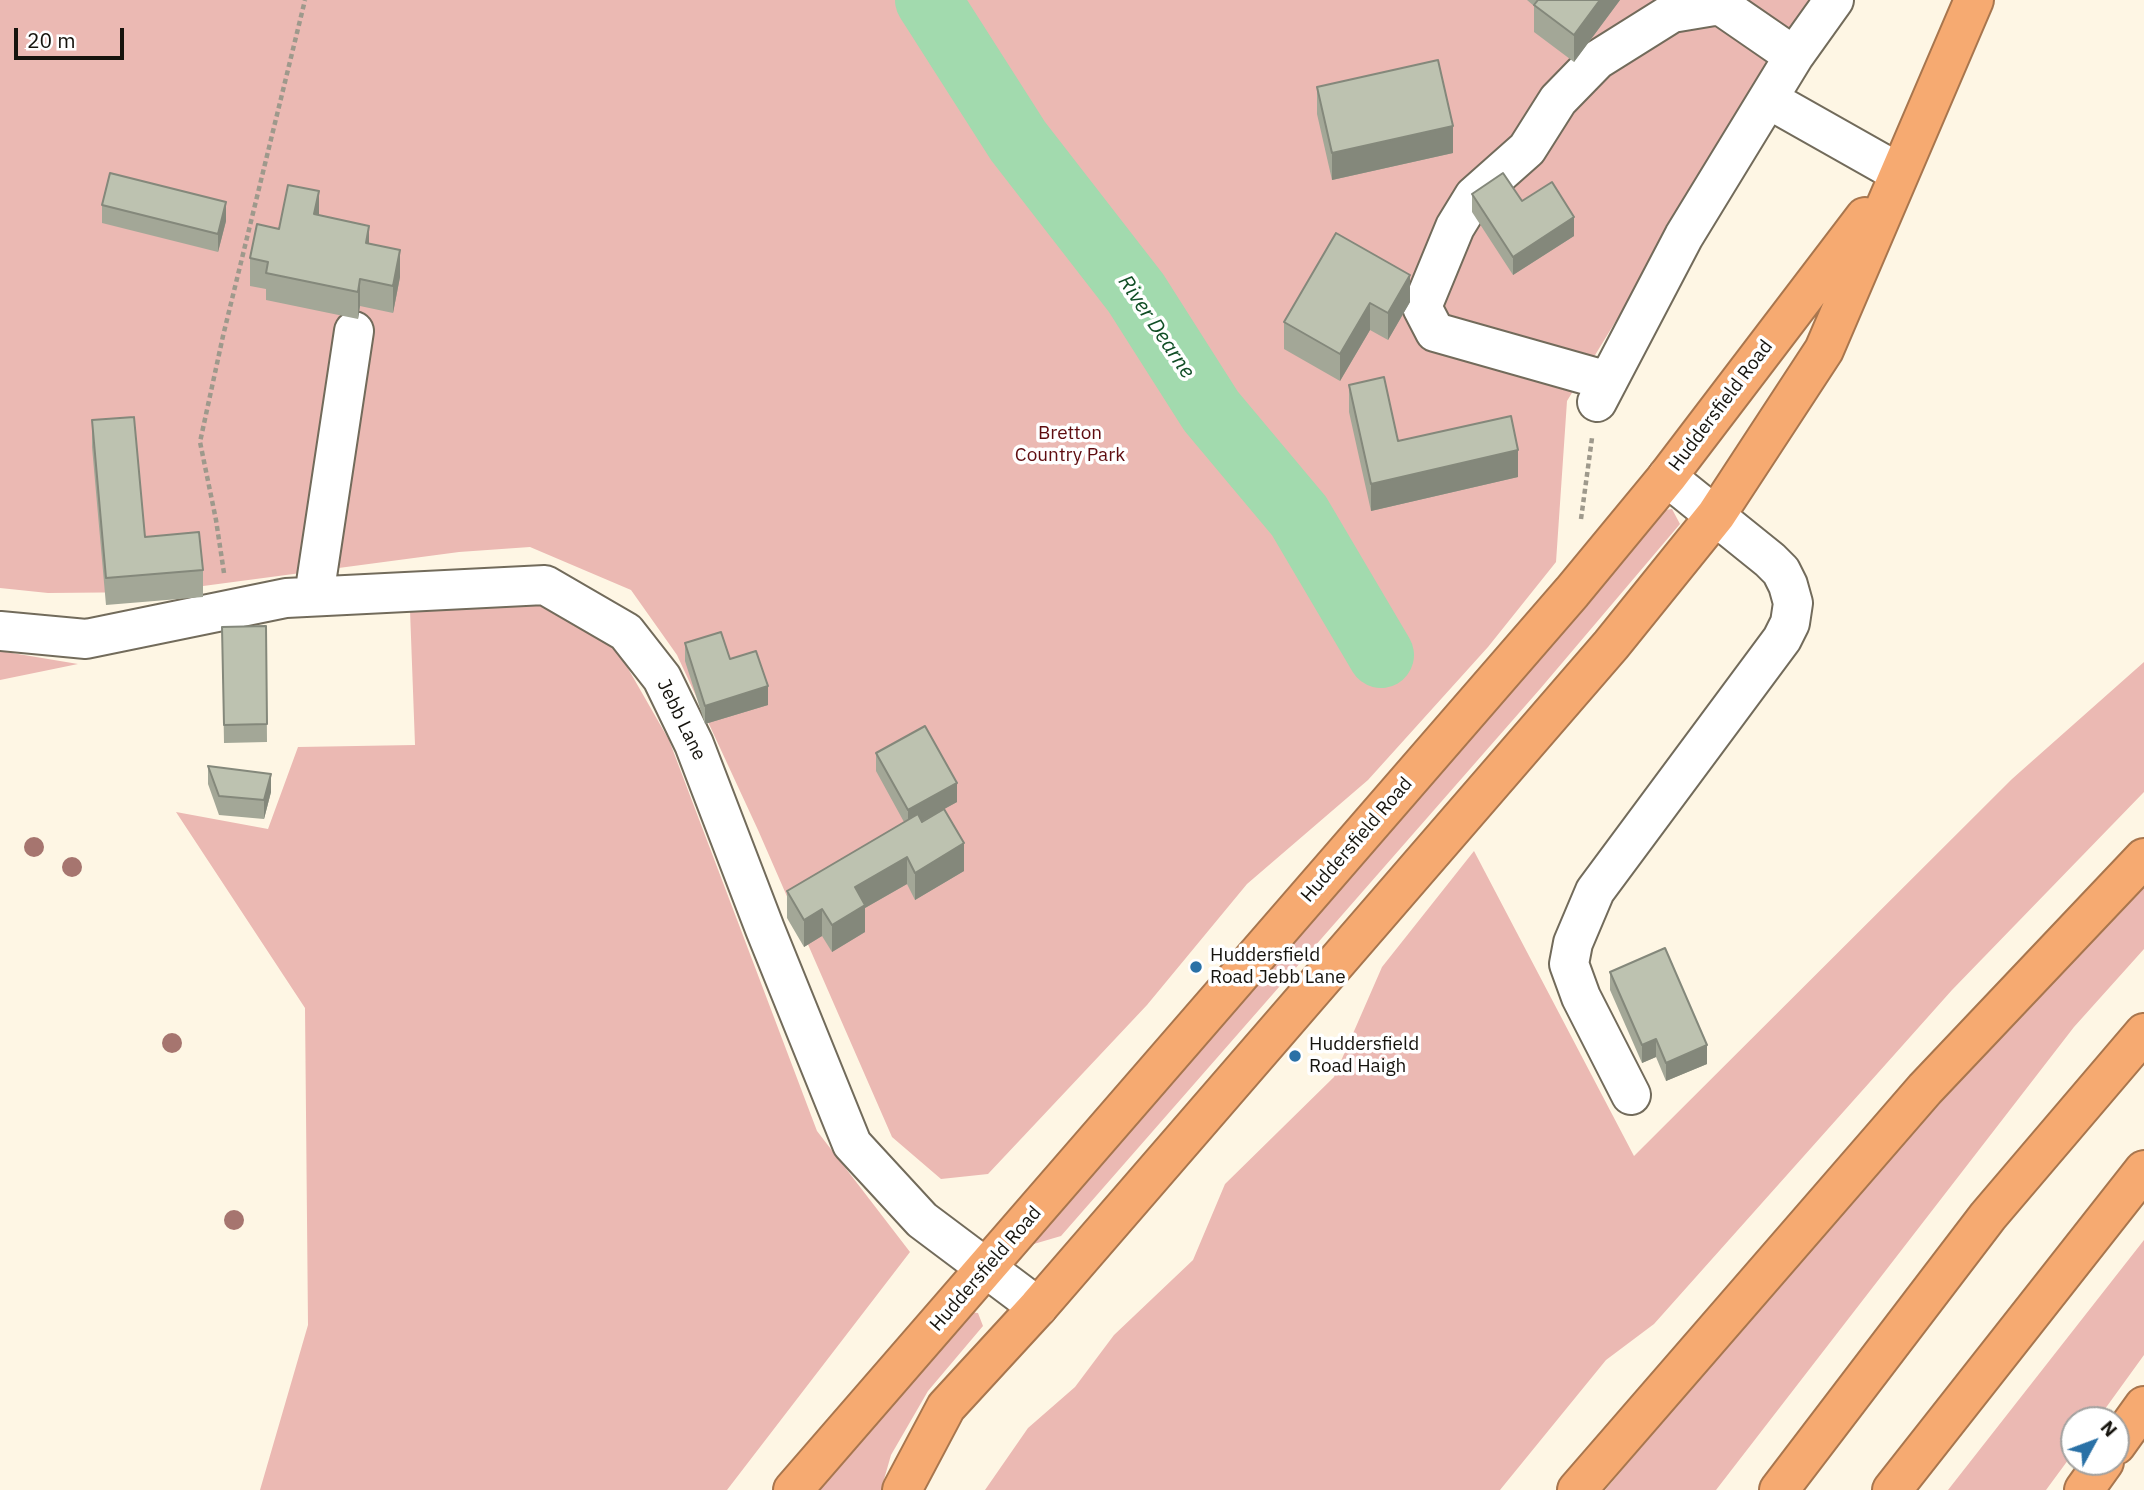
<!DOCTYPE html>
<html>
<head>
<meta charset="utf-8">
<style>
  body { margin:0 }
  #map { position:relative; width:2144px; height:1490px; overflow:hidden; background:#fef6e4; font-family:"IBM Plex Sans",sans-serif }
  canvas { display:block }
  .north { position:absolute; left:2060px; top:1406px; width:70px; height:70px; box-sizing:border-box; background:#fff; border:2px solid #a2a19f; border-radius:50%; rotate:49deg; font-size:19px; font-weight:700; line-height:28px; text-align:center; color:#16140e }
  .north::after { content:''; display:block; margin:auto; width:24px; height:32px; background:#2a71a6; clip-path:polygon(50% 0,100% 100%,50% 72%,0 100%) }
  .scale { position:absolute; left:14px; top:28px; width:110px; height:32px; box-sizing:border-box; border:4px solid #16140e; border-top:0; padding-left:9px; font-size:21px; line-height:24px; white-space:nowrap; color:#16140e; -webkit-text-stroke:5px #fff; paint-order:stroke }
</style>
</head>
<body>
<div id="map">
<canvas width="2144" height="1490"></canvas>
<div class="north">N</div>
<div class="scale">20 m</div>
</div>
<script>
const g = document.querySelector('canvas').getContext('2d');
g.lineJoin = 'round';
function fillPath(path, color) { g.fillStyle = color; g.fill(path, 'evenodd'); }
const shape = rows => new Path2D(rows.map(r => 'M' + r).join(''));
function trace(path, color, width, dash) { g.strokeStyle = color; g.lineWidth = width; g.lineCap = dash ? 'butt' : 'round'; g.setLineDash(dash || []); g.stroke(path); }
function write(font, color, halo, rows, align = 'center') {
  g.font = font + ' "IBM Plex Sans",sans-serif'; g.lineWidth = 7; g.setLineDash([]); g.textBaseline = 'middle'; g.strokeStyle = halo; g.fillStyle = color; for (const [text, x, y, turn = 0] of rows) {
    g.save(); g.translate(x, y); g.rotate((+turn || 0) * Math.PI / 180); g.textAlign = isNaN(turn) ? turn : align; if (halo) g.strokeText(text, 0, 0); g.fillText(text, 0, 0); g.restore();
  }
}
fillPath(shape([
  [0,0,1815,0,1741,116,1567,401,1556,562,1488,647,1368,780,1247,884,1147,1005,988,1174,941,1179,892,1137,758,830,677,655,631,590,530,547,459,552,158,592,48,593,0,588],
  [1672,509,1680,524,1540,689,1061,1236,1027,1246,1658,511],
  [540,605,618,651,669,740,817,1131,910,1252,727,1490,260,1490,308,1325,305,1008,176,812,268,829,298,747,415,745,410,610],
  [0,651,78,664,0,680],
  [2144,662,2144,792,1952,990,1654,1324,1606,1360,1500,1490,985,1490,1028,1428,1075,1387,1114,1335,1193,1260,1225,1184,1334,1077,1382,967,1474,851,1634,1156,2012,779],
  [2144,885,2144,949,2074,1027,1716,1490,1605,1490,1908,1133],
  [2144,1240,2144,1355,2097,1420,2074,1420,2074,1452,2046,1490,1948,1490],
  [969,1312,978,1313,983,1326,928,1391,891,1455,881,1490,815,1490]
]), '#ebb9b3');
trace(shape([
  [928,0,1018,141,1136,293,1211,411,1299,516,1381,655]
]), '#a2daae', 66);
const minor = shape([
  [1768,99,1899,173],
  [1608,381,1435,332,1422,307,1455,227,1474,196,1527,149,1558,100,1597,60,1672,13,1720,5,1794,56],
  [1597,402,1684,236,1794,56,1834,0],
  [314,596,354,331],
  [0,631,86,639,286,598,545,585,626,632,662,678,694,744,765,929,852,1144,922,1220,1038,1307],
  [1631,1095,1581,997,1569,964,1573,943,1595,891,1782,639,1790,623,1793,603,1788,585,1781,571,1770,560,1667,477]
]);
const highway = shape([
  [2116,1445,2144,1406],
  [793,1490,1572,592,1667,477,1865,217],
  [902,1490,946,1407,1038,1307,1611,645,1716,515,1824,350,1974,0],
  [1577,1490,1925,1089,2144,858],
  [1779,1490,1988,1216,2144,1033],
  [1892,1490,2144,1170],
  [2084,1490,2104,1462]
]);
trace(minor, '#726b5b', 42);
trace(highway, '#a8764e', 42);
trace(shape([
  [1581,519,1592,438],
  [224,573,216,520,200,442,223,336,305,0]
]), '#9e998c', 4.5, [5, 3.5]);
trace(minor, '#fff', 38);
trace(highway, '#f6aa71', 38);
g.fillStyle = '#a6756f';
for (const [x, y] of [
  [34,847],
  [72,867],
  [172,1043],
  [234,1220]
]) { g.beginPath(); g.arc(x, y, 10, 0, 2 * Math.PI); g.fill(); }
fillPath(shape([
  [1527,0,1620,0,1574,62,1534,32,1534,6],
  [1317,87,1453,153,1332,180,1317,114],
  [1472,194,1522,201,1574,236,1513,275,1472,212],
  [102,205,226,221,218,252,102,223],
  [319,215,369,244,400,277,393,313,360,306,358,319,266,300,266,289,250,286,250,258,279,229],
  [1336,233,1410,302,1388,340,1370,330,1340,381,1284,349,1284,322],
  [1349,385,1398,441,1518,477,1371,511,1349,412],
  [92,420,145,537,203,570,203,597,106,605,92,447],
  [266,626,267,742,224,743,222,627],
  [685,643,730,659,768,705,705,724,685,661],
  [876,753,957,802,922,821,964,871,915,900,907,884,865,908,865,932,832,952,822,936,804,947,787,918,787,891,904,822,876,771],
  [208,766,271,792,264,819,219,815,208,784],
  [1610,972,1707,1064,1666,1081,1656,1057,1642,1063,1610,990]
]), '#a3a797');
fillPath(shape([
  [1600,0,1620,0,1574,62,1574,35],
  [1453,126,1453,153,1332,180,1332,153],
  [319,191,319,218,314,214],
  [226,202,226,221,218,252,218,234],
  [1574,217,1574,236,1513,275,1513,257],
  [369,226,369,253,366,243],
  [400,250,400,277,393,313,393,286],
  [1410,275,1410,302,1388,340,1388,313],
  [360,279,360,306,358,319,358,292],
  [1370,303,1370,330,1340,381,1340,354],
  [1518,450,1518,477,1371,511,1371,484],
  [768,686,768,705,705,724,705,706],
  [271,774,271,792,264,819,264,800],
  [957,783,957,802,908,829,908,810],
  [964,843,964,871,915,900,915,873],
  [907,857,907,884,865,908,865,932,832,952,832,925,855,887],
  [822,909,822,936,804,947,804,920],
  [1656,1039,1656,1057,1642,1063,1642,1045],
  [1707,1045,1707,1064,1666,1081,1666,1063]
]), '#84887b');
const building = shape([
  [1538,0,1600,0,1574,35,1534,5,1538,0],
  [1438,60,1453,126,1332,153,1317,87,1438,60],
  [110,173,226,202,218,234,102,205,110,173],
  [1503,173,1522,201,1552,182,1574,217,1513,257,1472,194,1503,173],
  [288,185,319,191,314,214,369,226,366,243,400,250,393,286,360,279,358,292,266,273,268,262,250,258,257,224,279,229,288,185],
  [1336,233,1410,275,1388,313,1370,303,1340,354,1284,322,1336,233],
  [1384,377,1398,441,1511,416,1518,450,1371,484,1349,385,1384,377],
  [134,417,145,537,199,532,203,570,106,578,92,420,134,417],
  [266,626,267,724,224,725,222,627,266,626],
  [721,632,730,659,756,651,768,686,705,706,685,643,721,632],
  [925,726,957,783,908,810,876,753,925,726],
  [208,766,271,774,264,800,219,796,208,766],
  [944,809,964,843,915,873,907,857,855,887,865,905,832,925,822,909,804,920,787,891,918,814,922,822,944,809],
  [1665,948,1707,1045,1666,1063,1656,1039,1642,1045,1610,972,1665,948]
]);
fillPath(building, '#bdc2b0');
trace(building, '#84887b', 2);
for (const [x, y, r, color] of [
  [1196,967,7,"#2a71a6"],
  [1295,1056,7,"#2a71a6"]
]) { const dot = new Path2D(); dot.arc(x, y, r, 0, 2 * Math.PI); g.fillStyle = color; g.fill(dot); trace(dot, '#fff', 2.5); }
write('19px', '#16140e', '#fff', [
  ["Huddersfield Road",1721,406,-53],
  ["Jebb Lane",681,720,64],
  ["Huddersfield Road",1357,840,-49],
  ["Huddersfield Road",986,1269,-49]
]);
write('19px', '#5e0c0f', '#fff', [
  ["Bretton",1070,434],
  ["Country Park",1070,456]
]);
write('19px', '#16140e', '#fff', [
  ["Huddersfield",1210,956],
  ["Road Jebb Lane",1210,978],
  ["Huddersfield",1309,1045],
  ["Road Haigh",1309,1067]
], 'left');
write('italic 21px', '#104e25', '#fff', [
  ["River Dearne",1156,327,56]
]);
</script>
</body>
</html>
